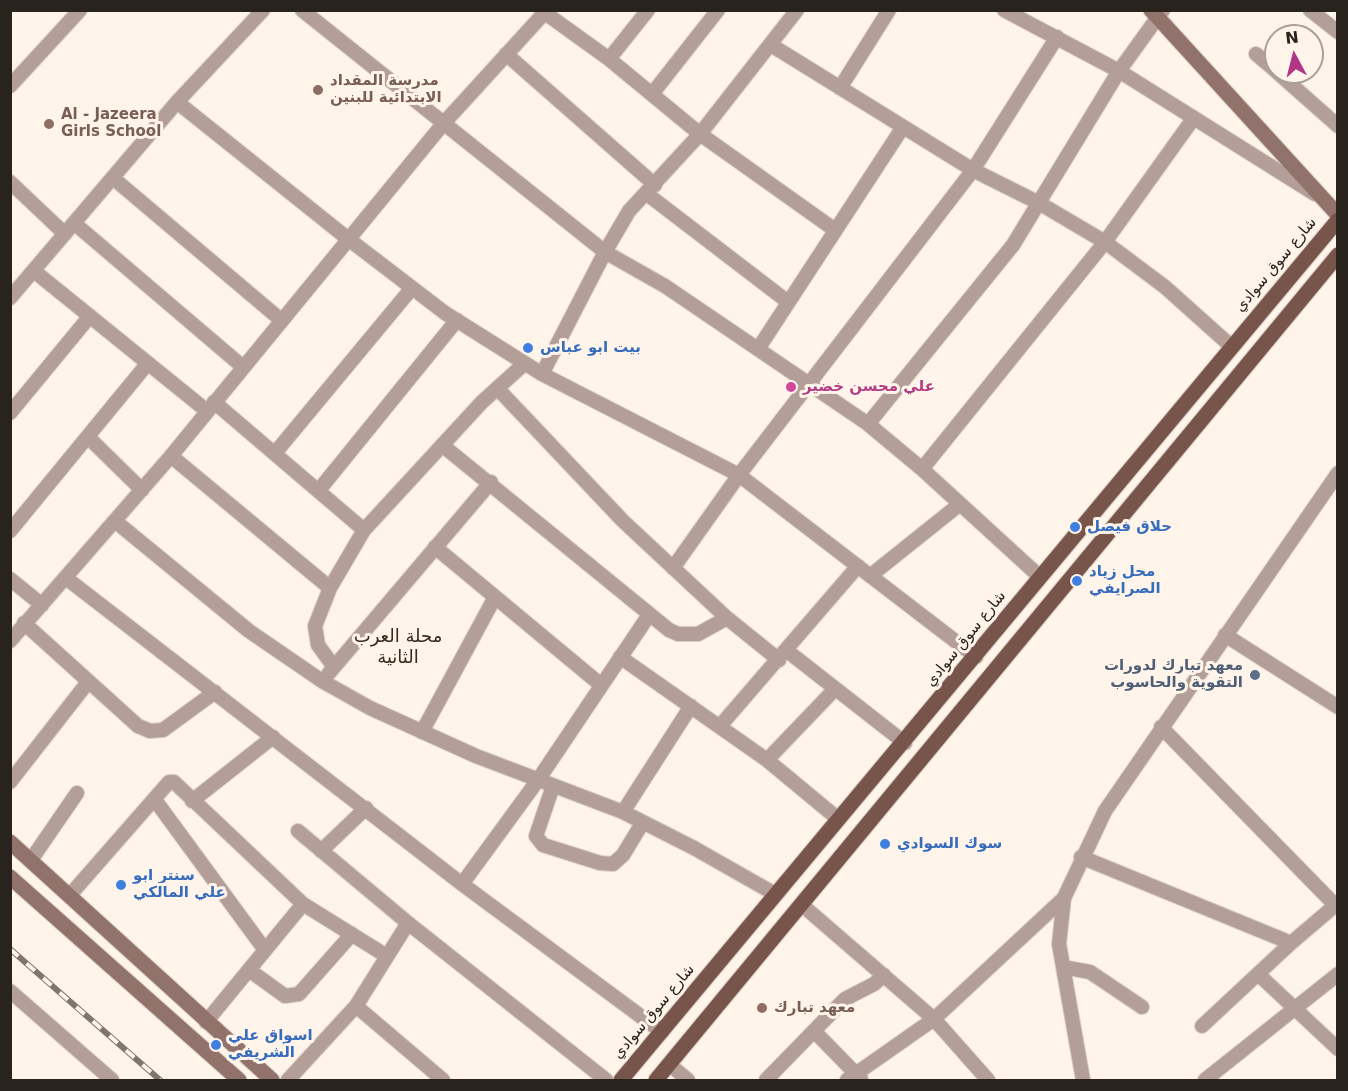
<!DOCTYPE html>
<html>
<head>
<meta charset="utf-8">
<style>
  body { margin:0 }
  #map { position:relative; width:1348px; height:1091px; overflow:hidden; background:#fff4ea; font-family:"DejaVu Sans",sans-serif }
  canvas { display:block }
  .frame { position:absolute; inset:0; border:12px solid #29231d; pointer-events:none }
  .north { position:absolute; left:1264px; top:24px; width:60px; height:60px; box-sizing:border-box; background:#fff4ea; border:2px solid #a9a098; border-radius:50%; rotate:353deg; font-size:16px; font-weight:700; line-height:24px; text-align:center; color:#29231d }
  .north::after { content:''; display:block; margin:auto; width:21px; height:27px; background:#b13585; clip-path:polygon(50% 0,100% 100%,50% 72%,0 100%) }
</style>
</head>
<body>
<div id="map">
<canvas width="1348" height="1091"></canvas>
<div class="frame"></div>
<div class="north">N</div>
</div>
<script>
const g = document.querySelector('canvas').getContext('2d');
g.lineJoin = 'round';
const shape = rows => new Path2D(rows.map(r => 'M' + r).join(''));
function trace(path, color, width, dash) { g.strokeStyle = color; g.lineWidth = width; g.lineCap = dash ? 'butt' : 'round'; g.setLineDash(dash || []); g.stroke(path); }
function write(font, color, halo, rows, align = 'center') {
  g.font = font + ' "DejaVu Sans","Noto Naskh Arabic",sans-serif'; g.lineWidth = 6; g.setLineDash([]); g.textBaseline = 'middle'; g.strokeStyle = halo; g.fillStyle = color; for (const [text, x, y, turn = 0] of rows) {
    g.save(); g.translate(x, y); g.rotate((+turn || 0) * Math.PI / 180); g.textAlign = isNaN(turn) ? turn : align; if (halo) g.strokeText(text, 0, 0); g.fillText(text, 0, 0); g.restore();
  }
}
const street = shape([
  [302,10,605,252,665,286,868,424,922,469,1039,576],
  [541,10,609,59,700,134,835,230],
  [1004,10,1119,71,1315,194],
  [1310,10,1338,32],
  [771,45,973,170,1039,203,1105,242,1165,287,1232,347],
  [506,54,655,185],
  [1256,54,1276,71],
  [609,59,648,10],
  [1277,72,1338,126],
  [10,86,80,10],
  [840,88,889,10],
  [652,94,718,10],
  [177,102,347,238,445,313,542,374,739,475,976,657],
  [113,178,281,320],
  [10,182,65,234],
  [647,194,788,302],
  [74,223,243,367],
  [34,271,207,411],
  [10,298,177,102,263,10],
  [758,349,903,127],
  [542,374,605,252,629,211,700,134,797,10],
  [497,388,623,521,727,618,779,660],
  [214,402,364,530],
  [10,413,90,316],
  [868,424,1013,245,1119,71,1163,10],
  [88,437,142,490],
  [442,445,669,630,678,634,698,634,727,618],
  [275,453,412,288],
  [171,456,330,588],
  [922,469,1105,242,1193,119],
  [319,490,457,320],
  [115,521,249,631,322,681,370,708,476,756,623,812,694,848,775,894],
  [10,531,148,363],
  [435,547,601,685],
  [673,568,739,475,973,170,1057,37],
  [870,576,960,504],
  [66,578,462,884,662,1032],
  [10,579,42,605],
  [24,623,138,726,150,731,163,730,215,692],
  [1225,635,1338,707],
  [10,641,171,456,443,124,547,10],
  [786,650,905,743],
  [620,657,767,760,837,818],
  [334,667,318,645,315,626,330,588,364,530,482,402,524,364],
  [329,673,491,482],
  [720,726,858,566],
  [1161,727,1335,905],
  [422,732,495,597],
  [767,760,835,689],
  [10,782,88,682],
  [553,786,536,836,543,845,600,863,613,864,623,855,643,822],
  [155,800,265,950],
  [192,801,273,737],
  [623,812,691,706],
  [298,831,408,923,606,1080],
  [321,851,366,808],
  [1081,857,1291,943],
  [31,860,77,793],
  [462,884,538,780,649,615],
  [70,895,169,782,174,782,303,904,385,955],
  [802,905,934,1019,988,1080],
  [1063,967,1090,972,1142,1007],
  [249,970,285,996,299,994,352,934],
  [1258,974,1338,1049],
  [10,991,112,1080],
  [356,1006,443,1080],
  [206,1022,303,904],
  [1202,1026,1291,943,1338,903],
  [815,1032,861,1079],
  [669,1064,688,1080],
  [288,1080,356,1006,408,923],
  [766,1080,845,999,874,984,884,975],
  [847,1080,934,1019,1064,898],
  [1083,1080,1059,944,1064,898,1105,811,1338,473],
  [1205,1080,1338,974]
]);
const secondary = shape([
  [1151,10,1338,215],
  [10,842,272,1080],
  [10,877,239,1080]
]);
const primary = shape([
  [621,1080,1338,220],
  [656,1080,1338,255]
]);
trace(street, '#d8cec5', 16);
trace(secondary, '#d8cec5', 17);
trace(primary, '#d8cec5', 17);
trace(street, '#b39e98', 14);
trace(secondary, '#91736b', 15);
trace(primary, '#78554b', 15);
const rail = shape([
  [10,949,160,1080]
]);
trace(rail, '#7f776f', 6);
trace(rail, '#fff4ea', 4, [11]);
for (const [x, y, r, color] of [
  [318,90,6,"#8d6e63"],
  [49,124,6,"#8d6e63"],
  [528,348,6,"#3f7fe0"],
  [791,387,6,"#d1479c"],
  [1075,527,6,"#3f7fe0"],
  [1077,581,6,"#3f7fe0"],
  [1255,675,6,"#5c6f8a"],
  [885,844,6,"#3f7fe0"],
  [121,885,6,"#3f7fe0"],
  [762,1008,6,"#8d6e63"],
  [216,1045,6,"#3f7fe0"]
]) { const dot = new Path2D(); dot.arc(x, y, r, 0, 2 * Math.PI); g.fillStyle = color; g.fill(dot); trace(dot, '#fff4ea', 2); }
write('bold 15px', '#785e54', '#fff4ea', [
  ["مدرسة المقداد",330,81],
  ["الابتدائية للبنين",330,98],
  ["Al - Jazeera",61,115],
  ["Girls School",61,132],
  ["معهد تبارك",774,1008]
], 'left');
write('15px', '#29231d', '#fff4ea', [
  ["شارع سوق سوادي",1276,265,-50],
  ["شارع سوق سوادي",966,639,-51],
  ["شارع سوق سوادي",654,1012,-50]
]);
write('bold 15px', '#366cbe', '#fff4ea', [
  ["بيت ابو عباس",540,348],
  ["حلاق فيصل",1087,527],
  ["محل زياد",1089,572],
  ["الصرايفي",1089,589],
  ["سوك السوادي",897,844],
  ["سنتر ابو",133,876],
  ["علي المالكي",133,893],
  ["اسواق علي",228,1036],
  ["الشريفي",228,1053]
], 'left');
write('bold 15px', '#b23c85', '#fff4ea', [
  ["علي محسن خضير",803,387]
], 'left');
write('bold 15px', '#4e5e75', '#fff4ea', [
  ["معهد تبارك لدورات",1243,666],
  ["التقوية والحاسوب",1243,683]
], 'right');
write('18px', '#372a1e', '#fff4ea', [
  ["محلة العرب",398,637],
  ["الثانية",398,658]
]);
</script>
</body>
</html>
